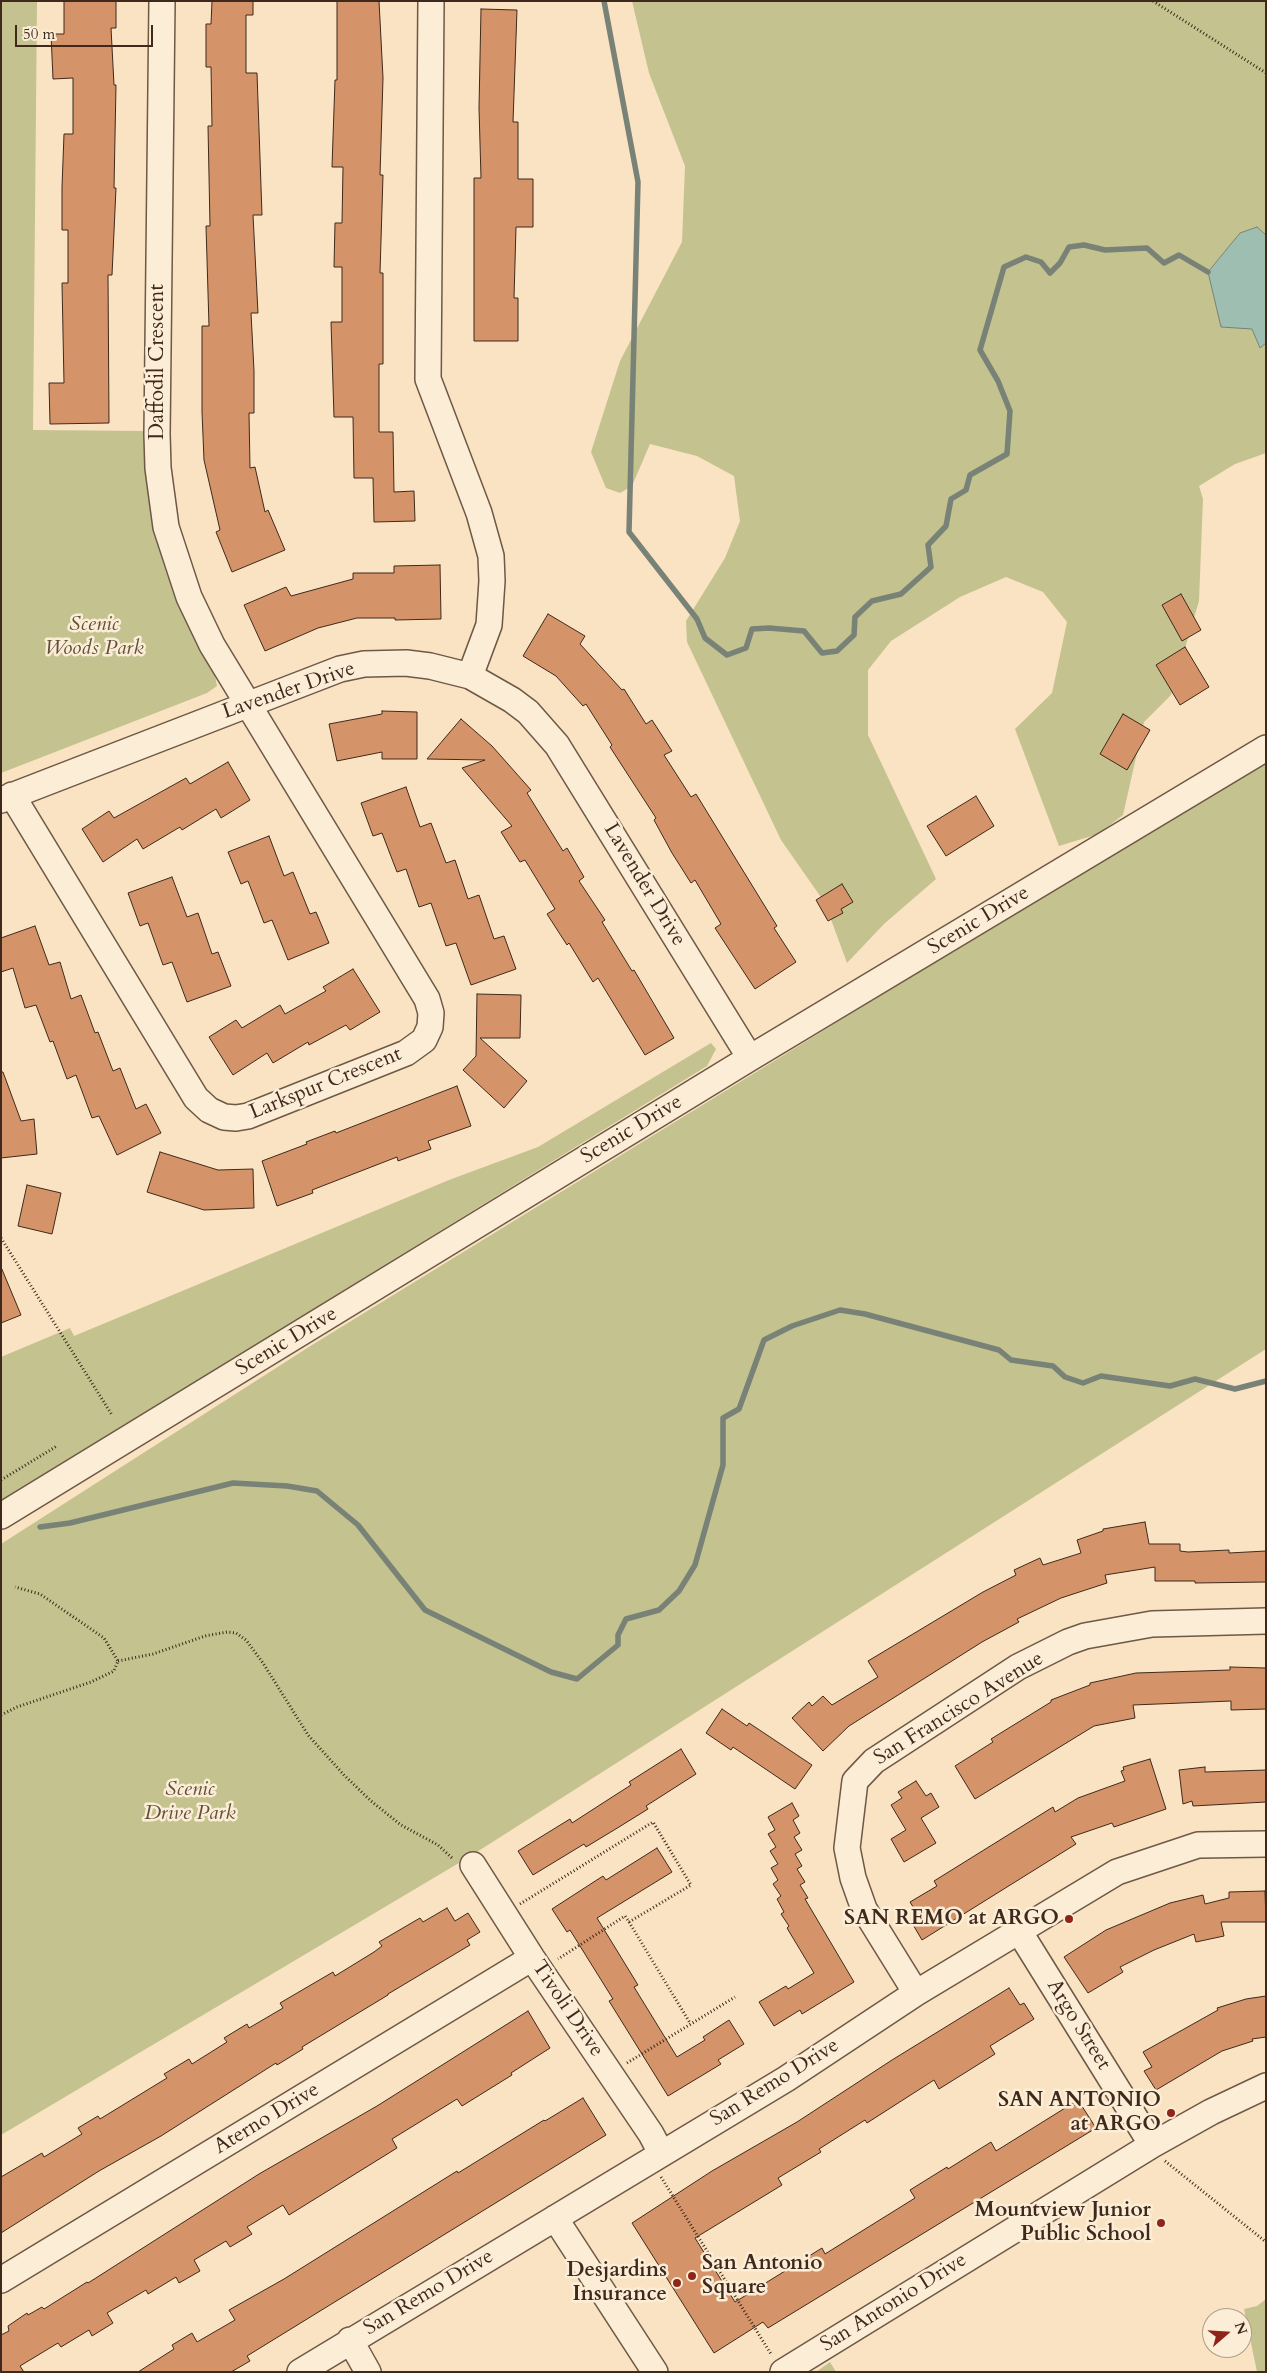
<!DOCTYPE html>
<html>
<head>
<meta charset="utf-8">
<style>
  body { margin:0 }
  #map { position:relative; width:1267px; height:2373px; overflow:hidden; background:#fae3c2; font-family:Cardo,serif }
  canvas { display:block }
  .frame { position:absolute; inset:0; border:2px solid #3f291d; pointer-events:none }
  .north { position:absolute; left:1202px; top:2308px; width:50px; height:50px; box-sizing:border-box; background:#fcedd7; border:1px solid #b09f8d; border-radius:50%; rotate:71deg; font-size:14px; font-weight:700; line-height:20px; text-align:center; color:#3f291d }
  .north::after { content:''; display:block; margin:auto; width:18px; height:22px; background:#8f2418; clip-path:polygon(50% 0,100% 100%,50% 72%,0 100%) }
  .scale { position:absolute; left:15px; top:25px; width:138px; height:22px; box-sizing:border-box; border:2px solid #3f291d; border-top:0; padding-left:6px; font-size:15px; line-height:18px; white-space:nowrap; color:#3f291d; -webkit-text-stroke:4px #fcedd7; paint-order:stroke }
</style>
</head>
<body>
<div id="map">
<canvas width="1267" height="2373"></canvas>
<div class="frame"></div>
<div class="north">N</div>
<div class="scale">50 m</div>
</div>
<script>
const g = document.querySelector('canvas').getContext('2d');
g.lineJoin = 'round';
function fillPath(path, color) { g.fillStyle = color; g.fill(path, 'evenodd'); }
const shape = rows => new Path2D(rows.map(r => 'M' + r).join(''));
function trace(path, color, width, dash) { g.strokeStyle = color; g.lineWidth = width; g.lineCap = dash ? 'butt' : 'round'; g.setLineDash(dash || []); g.stroke(path); }
function write(font, color, halo, rows, align = 'center') {
  g.font = font + ' Cardo,serif'; g.lineWidth = 5; g.setLineDash([]); g.textBaseline = 'middle'; g.strokeStyle = halo; g.fillStyle = color; for (const [text, x, y, turn = 0] of rows) {
    g.save(); g.translate(x, y); g.rotate((+turn || 0) * Math.PI / 180); g.textAlign = isNaN(turn) ? turn : align; if (halo) g.strokeText(text, 0, 0); g.fillText(text, 0, 0); g.restore();
  }
}
fillPath(shape([
  [1,1,37,1,33,430,145,431,154,526,167,574,190,629,215,675,217,686,207,693,1,773],
  [632,1,1266,1,1266,235,1257,227,1240,233,1208,272,1252,329,1260,348,1266,343,1266,453,1235,464,1199,486,1203,499,1199,601,1171,695,1144,722,1123,815,1098,834,1059,846,1015,729,1052,693,1067,622,1043,592,1006,577,960,597,891,641,868,670,868,735,936,879,884,924,847,963,825,903,781,840,687,642,686,621,725,558,740,521,734,476,697,456,650,444,632,486,620,493,606,488,591,452,620,361,682,242,685,166,649,73],
  [1266,762,1266,1349,469,1857,1,2135,1,1544,312,1345,1184,809],
  [711,1043,716,1049,707,1066,1,1502,1,1357,70,1328,74,1336,449,1180,538,1147],
  [1266,2299,1266,2372,1257,2372,1244,2309,1257,2306],
  [830,2362,836,2372,816,2372]
]), '#c4c28f');
const water = shape([
  [1257,227,1266,235,1266,343,1260,348,1252,329,1221,327,1208,272,1240,233,1257,227]
]);
fillPath(water, '#9ebeb1');
trace(water, '#788276', 1);
trace(shape([
  [604,1,638,182,629,532,697,619,705,638,727,655,746,648,752,629,769,628,804,631,822,653,837,651,854,635,855,617,872,601,901,594,931,567,928,545,946,526,951,499,966,490,970,475,1007,454,1010,411,998,381,980,350,1004,267,1026,257,1041,262,1050,273,1060,263,1069,247,1084,245,1105,250,1147,248,1164,263,1179,255,1208,272],
  [40,1527,70,1523,233,1483,287,1486,317,1491,358,1525,425,1610,551,1672,577,1679,618,1645,618,1635,626,1619,659,1610,679,1591,695,1565,723,1465,723,1418,739,1409,764,1340,792,1326,840,1310,865,1314,999,1350,1011,1360,1053,1366,1065,1377,1083,1383,1101,1376,1170,1386,1195,1379,1235,1389,1266,1381]
]), '#788276', 5.5);
const building = shape([
  [64,1,116,1,116,28,111,28,114,85,116,85,114,188,116,188,112,275,108,275,109,423,50,424,49,383,64,383,62,283,68,283,68,230,62,230,62,187,64,134,73,134,73,78,53,79,51,34,64,34,64,1],
  [212,1,253,1,253,15,246,15,246,73,257,73,262,215,253,215,258,313,251,313,254,371,254,413,249,413,250,468,255,467,265,512,268,510,285,550,232,572,216,532,220,530,204,460,202,412,202,326,209,326,206,226,210,226,208,126,212,126,211,67,206,67,206,24,211,24,212,1],
  [337,1,379,1,383,78,380,175,383,175,380,273,383,273,383,364,379,364,379,432,393,432,394,492,414,491,415,521,374,522,373,478,354,478,353,417,334,417,331,322,342,322,342,267,334,267,335,223,342,223,343,167,332,167,335,80,337,80,337,1],
  [481,9,517,10,513,122,518,122,518,179,533,179,533,227,516,227,514,298,518,298,518,341,474,341,474,178,481,178,479,108,481,9],
  [440,565,441,619,395,620,395,618,357,618,318,628,265,651,244,605,286,587,291,596,353,579,353,573,394,573,394,566,440,565],
  [1181,594,1201,630,1182,641,1162,605,1181,594],
  [548,614,585,636,580,644,622,690,624,689,646,724,652,720,672,751,664,755,691,797,696,794,777,926,774,928,796,962,755,989,715,928,721,924,695,880,691,883,672,853,654,820,656,818,610,747,612,745,586,704,583,706,556,676,523,656,548,614],
  [1185,647,1209,687,1180,705,1156,665,1185,647],
  [382,711,417,712,417,759,382,759,382,752,337,761,329,724,382,714,382,711],
  [1123,714,1150,730,1127,770,1100,754,1123,714],
  [461,719,492,746,531,790,527,793,563,851,567,848,584,877,579,881,605,920,602,922,632,971,634,970,674,1038,645,1055,598,978,593,982,569,943,567,945,547,914,555,909,525,860,520,862,501,832,512,826,462,768,485,760,427,759,461,719],
  [228,762,250,800,221,818,216,809,182,830,180,827,143,849,137,839,103,862,82,829,109,811,114,818,186,778,190,784,228,762],
  [406,787,420,827,431,823,446,863,455,860,468,899,479,895,494,939,504,936,516,969,471,985,456,943,446,946,431,903,419,907,406,869,397,872,382,833,373,836,361,803,406,787],
  [976,796,994,826,946,856,927,826,976,796],
  [269,836,284,876,293,872,310,914,316,912,329,943,288,960,272,920,264,923,248,881,241,884,228,852,269,836],
  [172,877,187,917,198,913,212,954,218,952,231,986,187,1002,172,962,163,965,148,923,140,926,128,893,172,877],
  [842,884,853,902,841,909,843,913,828,921,816,900,842,884],
  [35,926,49,965,60,962,71,999,81,995,95,1033,98,1032,113,1071,120,1068,136,1109,146,1104,161,1133,117,1155,99,1116,92,1118,76,1075,67,1079,53,1041,50,1042,36,1005,25,1008,13,968,1,972,1,938,35,926],
  [353,969,380,1012,350,1030,346,1025,309,1045,308,1042,273,1063,267,1053,233,1075,209,1037,236,1020,242,1028,280,1005,285,1014,326,991,323,987,353,969],
  [477,994,521,995,520,1038,480,1038,527,1081,504,1108,463,1070,476,1056,477,994],
  [1,1072,3,1072,21,1121,34,1119,37,1154,1,1158,1,1072],
  [457,1086,471,1126,428,1141,431,1149,398,1161,397,1157,312,1190,313,1193,277,1206,262,1161,307,1144,306,1142,335,1131,336,1133,457,1086],
  [160,1152,218,1170,253,1169,254,1208,204,1210,147,1192,160,1152],
  [27,1185,61,1193,52,1234,18,1226,27,1185],
  [1,1267,21,1315,1,1323,1,1267],
  [1145,1522,1149,1544,1180,1544,1180,1551,1188,1552,1229,1550,1229,1553,1266,1551,1266,1582,1195,1583,1195,1581,1155,1581,1155,1567,1105,1575,1107,1583,1061,1598,1017,1619,1019,1622,982,1642,849,1726,823,1751,792,1718,809,1702,812,1706,823,1696,832,1705,878,1677,868,1661,983,1592,1016,1575,1014,1570,1040,1558,1043,1565,1081,1553,1077,1540,1103,1531,1103,1529,1145,1522],
  [1230,1667,1266,1668,1266,1709,1231,1710,1231,1701,1133,1705,1135,1718,1094,1726,975,1799,955,1766,993,1742,991,1739,1051,1702,1051,1700,1090,1685,1090,1683,1136,1673,1230,1670,1230,1667],
  [722,1709,747,1726,749,1723,812,1765,795,1789,733,1747,731,1750,706,1733,722,1709],
  [681,1749,696,1774,646,1806,648,1809,619,1827,586,1847,584,1844,533,1875,518,1851,570,1819,572,1823,606,1801,631,1785,629,1782,681,1749],
  [1150,1759,1166,1809,1114,1827,1112,1823,1071,1837,1076,1844,922,1940,912,1923,920,1918,910,1902,937,1886,934,1881,1053,1807,1055,1812,1078,1798,1125,1781,1121,1771,1124,1770,1123,1767,1150,1759],
  [1205,1767,1205,1772,1266,1770,1266,1802,1193,1806,1192,1801,1183,1804,1179,1770,1205,1767],
  [916,1781,926,1796,931,1793,939,1807,921,1818,936,1843,904,1862,891,1839,906,1830,891,1805,902,1798,898,1792,916,1781],
  [792,1803,799,1816,793,1820,800,1833,794,1837,802,1850,795,1854,802,1866,797,1869,805,1882,800,1885,808,1898,805,1899,854,1982,802,2014,800,2010,774,2026,759,2002,786,1986,788,1989,814,1973,787,1928,789,1926,781,1914,784,1912,777,1899,781,1896,773,1884,778,1880,771,1868,778,1864,770,1851,776,1847,768,1834,775,1830,768,1817,792,1803],
  [657,1848,672,1872,597,1918,638,1985,634,1987,677,2057,705,2040,703,2037,729,2020,744,2044,718,2060,721,2064,668,2096,609,2001,613,1999,570,1930,567,1932,552,1909,603,1876,606,1880,657,1848],
  [1265,1891,1266,1922,1221,1922,1224,1936,1196,1942,1194,1934,1154,1950,1120,1967,1123,1972,1088,1993,1064,1957,1106,1930,1170,1903,1203,1895,1205,1904,1229,1898,1229,1892,1265,1891],
  [447,1908,455,1921,468,1913,480,1932,467,1940,470,1945,388,1994,388,1995,302,2047,303,2049,277,2065,276,2063,161,2136,99,2171,1,2233,1,2177,42,2153,44,2157,82,2134,78,2128,98,2116,100,2119,167,2078,164,2074,189,2059,192,2064,227,2042,224,2038,247,2024,249,2028,283,2008,280,2003,333,1972,335,1976,374,1952,382,1946,379,1942,420,1918,423,1922,447,1908],
  [1009,1988,1020,2005,1024,2003,1034,2019,990,2046,995,2054,939,2089,934,2080,867,2123,865,2120,819,2149,821,2152,778,2178,782,2185,695,2238,735,2302,822,2248,825,2254,915,2198,910,2190,947,2167,948,2169,991,2142,996,2151,1078,2100,1096,2128,768,2328,763,2322,714,2353,632,2223,712,2171,797,2122,892,2060,1009,1988],
  [1266,1996,1266,2037,1252,2039,1253,2041,1222,2051,1156,2090,1144,2071,1152,2067,1143,2052,1218,2010,1217,2008,1246,1999,1266,1996],
  [528,2011,550,2048,511,2073,512,2075,462,2106,457,2099,392,2139,397,2148,289,2215,283,2205,247,2227,252,2234,230,2247,226,2241,194,2260,200,2271,179,2283,176,2277,148,2294,146,2290,107,2313,113,2323,92,2336,89,2330,61,2347,58,2343,20,2366,24,2372,1,2372,1,2335,9,2331,8,2326,27,2313,28,2315,42,2307,44,2309,87,2282,88,2283,259,2174,377,2106,528,2011],
  [583,2098,606,2135,247,2356,250,2361,231,2372,138,2372,174,2349,172,2345,192,2333,197,2342,235,2320,229,2310,284,2279,457,2171,458,2173,544,2120,545,2121,583,2098]
]);
fillPath(building, '#d49368');
trace(building, '#3f291d', 1);
const minor = shape([
  [431,1,428,379,479,513,491,556,492,581,489,625,470,676],
  [12,795,196,1098,209,1110,224,1117,236,1118,248,1116,406,1053,424,1040,430,1027,431,1013,427,999,212,645,189,597,166,527,158,468,157,434,162,1],
  [1,800,340,669,364,664,406,663,430,666,470,676,512,700,528,712,557,745,750,1058],
  [1,1516,750,1058,1266,748],
  [473,1865,532,1958,651,2134,661,2153],
  [1019,1931,1152,2145],
  [916,1993,864,1909,853,1878,847,1848,855,1781,874,1761,1018,1667,1068,1642,1085,1636,1152,1624,1266,1621],
  [555,2218,655,2372],
  [1,2280,532,1958],
  [350,2340,368,2372],
  [300,2372,786,2079,916,1993,1117,1872,1198,1845,1266,1844],
  [783,2372,1152,2145,1211,2112,1266,2086]
]);
trace(minor, '#6e5846', 28);
trace(shape([
  [1153,1,1266,73],
  [1,1238,112,1415],
  [1,1480,57,1446],
  [118,1661,153,1654,205,1636,227,1632,236,1633,246,1640,263,1663,308,1735,344,1775,371,1801,401,1825,438,1845,453,1859],
  [1,1715,17,1707,91,1682,114,1671,118,1661,104,1638,40,1594,15,1587],
  [520,1904,653,1822,691,1885,629,1922,625,1916,558,1959],
  [629,1922,690,2023],
  [627,2063,735,1997],
  [1165,2161,1266,2242],
  [661,2177,771,2354]
]), '#3f291d', 3, [1, 2.5]);
trace(minor, '#fcedd7', 25);
for (const [x, y, r, color] of [
  [1069,1919,5,"#8f2418"],
  [1171,2113,5,"#8f2418"],
  [1161,2223,5,"#8f2418"],
  [692,2276,5,"#8f2418"],
  [677,2283,5,"#8f2418"]
]) { const dot = new Path2D(); dot.arc(x, y, r, 0, 2 * Math.PI); g.fillStyle = color; g.fill(dot); trace(dot, '#fcedd7', 2); }
write('21px', '#3f291d', '#fcedd7', [
  ["Daffodil Crescent",158,362,-90],
  ["Lavender Drive",289,691,-19],
  ["Lavender Drive",644,885,59],
  ["Scenic Drive",979,921,-31],
  ["Larkspur Crescent",326,1084,-22],
  ["Scenic Drive",632,1130,-31],
  ["Scenic Drive",287,1342,-31],
  ["San Francisco Avenue",959,1709,-32],
  ["Tivoli Drive",567,2009,56],
  ["Argo Street",1078,2025,58],
  ["San Remo Drive",775,2083,-32],
  ["Aterno Drive",267,2119,-31],
  ["San Remo Drive",429,2293,-31],
  ["San Antonio Drive",894,2303,-32]
]);
write('italic 21px', '#604f3a', '#fcedd7', [
  ["Scenic",94,625],
  ["Woods Park",94,649],
  ["Scenic",190,1790],
  ["Drive Park",190,1814]
]);
write('bold 21px', '#3f291d', '#fcedd7', [
  ["SAN REMO at ARGO",1059,1919],
  ["SAN ANTONIO",1161,2101],
  ["at ARGO",1161,2125],
  ["Mountview Junior",1151,2211],
  ["Public School",1151,2235],
  ["San Antonio",702,2264,"left"],
  ["Square",702,2288,"left"],
  ["Desjardins",667,2271],
  ["Insurance",667,2295]
], 'right');
</script>
</body>
</html>
